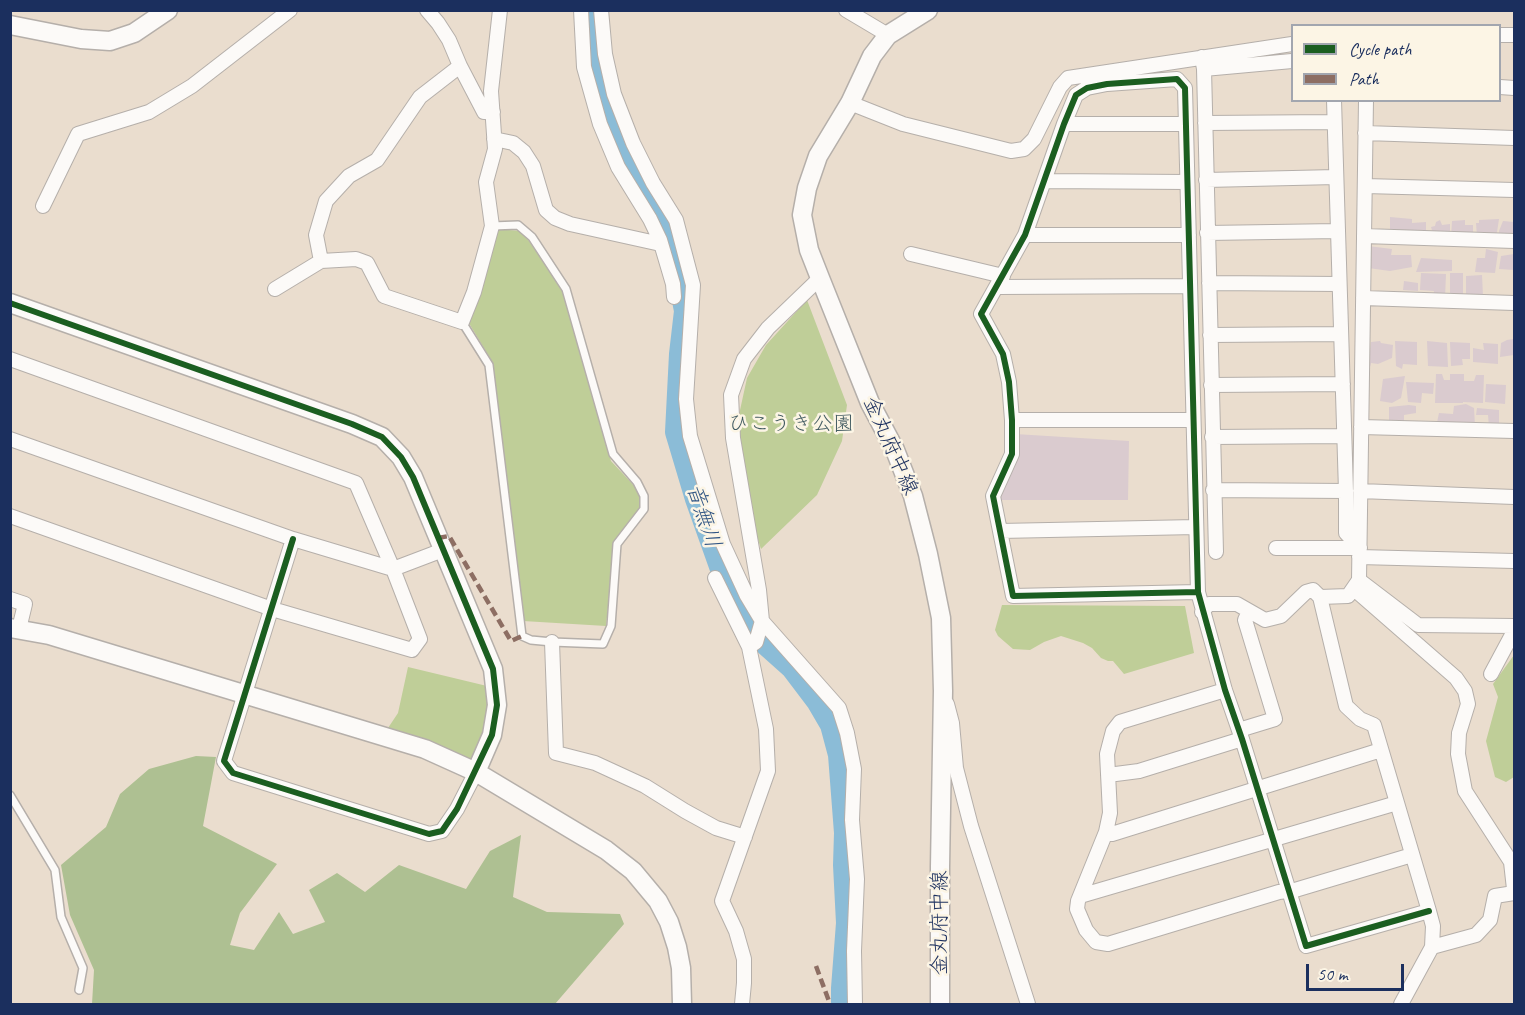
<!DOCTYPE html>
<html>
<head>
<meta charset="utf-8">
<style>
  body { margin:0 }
  #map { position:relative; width:1525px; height:1015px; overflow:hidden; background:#eaddce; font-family:Caveat,sans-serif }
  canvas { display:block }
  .frame { position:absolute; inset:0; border:12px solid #1b2f5e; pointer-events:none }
  .legend { position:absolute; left:1291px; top:24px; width:210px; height:78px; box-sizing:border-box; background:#fcf5e5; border:2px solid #a2a6af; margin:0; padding:8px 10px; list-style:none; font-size:18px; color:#1b2f5e }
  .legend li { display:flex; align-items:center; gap:12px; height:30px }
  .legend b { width:30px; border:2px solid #a2a6af }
  .scale { position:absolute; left:1306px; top:964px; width:98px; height:27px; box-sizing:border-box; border:3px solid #1b2f5e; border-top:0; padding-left:8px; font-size:18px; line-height:21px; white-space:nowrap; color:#1b2f5e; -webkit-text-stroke:4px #fcf5e5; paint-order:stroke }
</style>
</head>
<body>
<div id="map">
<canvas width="1525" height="1015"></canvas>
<div class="frame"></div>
<ul class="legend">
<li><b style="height:8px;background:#1b5e20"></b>Cycle path</li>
<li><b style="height:8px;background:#8d6e63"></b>Path</li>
</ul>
<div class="scale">50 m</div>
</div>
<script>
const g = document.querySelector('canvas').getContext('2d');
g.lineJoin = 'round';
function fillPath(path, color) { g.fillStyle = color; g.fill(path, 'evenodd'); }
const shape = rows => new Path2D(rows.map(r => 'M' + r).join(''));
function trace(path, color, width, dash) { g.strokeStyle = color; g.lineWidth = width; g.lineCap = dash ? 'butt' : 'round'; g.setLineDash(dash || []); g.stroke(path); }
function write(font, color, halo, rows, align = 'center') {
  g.font = font + ' Caveat,"Klee One",sans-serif'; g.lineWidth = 5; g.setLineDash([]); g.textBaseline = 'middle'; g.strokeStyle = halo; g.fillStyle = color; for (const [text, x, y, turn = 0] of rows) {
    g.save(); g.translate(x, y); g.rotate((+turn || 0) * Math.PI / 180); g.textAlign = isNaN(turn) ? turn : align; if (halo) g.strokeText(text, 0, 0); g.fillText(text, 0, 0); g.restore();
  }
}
fillPath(shape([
  [496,229,522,231,564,291,611,461,639,491,640,508,615,543,606,626,523,621,493,363,467,320],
  [807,300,847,405,842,441,817,495,761,549,750,515,737,424,747,378,766,345],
  [1002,605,1185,606,1194,653,1124,674,1113,661,1108,661,1101,658,1092,648,1083,643,1061,636,1044,642,1030,650,1013,649,998,636,995,630],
  [1514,655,1514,777,1506,782,1495,777,1486,741,1498,697,1493,684],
  [408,667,487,686,489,726,474,761,388,728,398,713]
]), '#bfce98');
fillPath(shape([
  [196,756,216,757,203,826,277,864,240,913,230,945,254,950,279,912,293,934,325,922,309,890,337,873,365,892,399,865,466,889,490,851,521,835,513,897,547,912,620,914,624,924,555,1004,92,1004,94,970,70,915,61,865,106,827,120,794,149,769]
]), '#aec092');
trace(shape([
  [591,10,593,60,605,112,629,171,657,209,673,248,685,311,680,354,676,432,696,499,722,572,738,602,764,643,792,668,817,701,831,725,839,755,845,833,844,865,847,923,842,988,842,1004]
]), '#8bbcd7', 22);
fillPath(shape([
  [1390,217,1412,219,1412,223,1426,222,1426,235,1390,232],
  [1499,219,1496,239,1477,237,1476,223,1479,223,1479,220],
  [1440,220,1442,225,1450,224,1450,237,1434,237,1431,227,1435,226,1436,222],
  [1465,220,1465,225,1473,225,1473,236,1451,237,1452,221],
  [1503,221,1514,222,1514,239,1500,239,1499,231],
  [1368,246,1392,249,1391,255,1411,255,1412,267,1390,271,1368,268],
  [1486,249,1498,252,1495,273,1475,272,1477,258,1485,258],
  [1514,254,1514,270,1499,269,1501,256],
  [1421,258,1452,260,1452,271,1416,272],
  [1421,273,1446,274,1445,298,1433,298,1434,291,1420,290],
  [1450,273,1463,273,1463,296,1450,297],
  [1482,275,1483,296,1466,296,1466,276],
  [1404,281,1418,283,1418,291,1403,290],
  [1513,339,1514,340,1514,355,1500,357,1501,343,1507,340],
  [1380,341,1381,343,1393,345,1392,358,1378,364,1371,363,1370,367,1368,367,1371,342],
  [1395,341,1417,342,1417,365,1403,364,1402,369,1396,366],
  [1427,341,1447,343,1448,367,1428,366],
  [1450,342,1470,343,1470,359,1462,359,1463,365,1451,366],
  [1483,343,1498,344,1498,364,1473,362,1473,348,1484,350],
  [1436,374,1442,374,1444,380,1450,380,1450,374,1464,374,1464,381,1474,381,1476,375,1484,375,1483,403,1463,402,1463,403,1435,403],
  [1405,376,1401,398,1392,403,1380,401,1383,379],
  [1406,382,1434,383,1433,394,1422,393,1421,403,1408,402],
  [1486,384,1506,385,1505,404,1485,402],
  [1466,404,1474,408,1475,426,1436,427,1439,413,1453,414,1454,406],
  [1409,405,1416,406,1416,413,1404,415,1404,422,1389,422,1389,407],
  [1477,408,1499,410,1499,428,1489,428,1488,415,1476,415],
  [1015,434,1129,441,1128,500,998,500]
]), '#dacbcf');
const lane = shape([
  [462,322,489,365,522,636,531,640,552,642,603,644,611,626,617,544,644,509,644,496,637,482,613,454,566,289,532,237,518,225,492,226],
  [10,795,55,870,61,917,83,968,79,990]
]);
const street = shape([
  [427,10,438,23,449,40,460,66,484,112,493,112],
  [581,10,584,67,600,124,618,167,650,219,660,240,673,284,674,297],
  [601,10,605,54,614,94,633,143,653,183,676,220,693,285,686,399,690,436,723,544,747,596,762,621,839,708,847,733,854,769,852,820,857,879,854,951,855,1004],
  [846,10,888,35],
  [1500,35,1514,35],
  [1202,57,1204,69,1216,552],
  [1204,69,1292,61],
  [1500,87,1514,88],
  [1334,100,1346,491,1346,533,1360,548],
  [850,103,903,124,1011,151,1024,149,1034,139,1060,87,1068,78,1292,44],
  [1205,123,1334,122],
  [1064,124,1186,124],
  [1365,133,1514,138],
  [494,139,513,143,524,152,533,166,546,210,555,218,570,224,656,243,660,240],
  [1206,180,1336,177],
  [1044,181,1187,182],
  [1365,186,1514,190],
  [43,206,78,134,149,112,192,86,290,10],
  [1207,233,1338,231],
  [1025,235,1189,235],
  [1364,236,1514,241],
  [911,254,1003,276],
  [321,261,316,235,326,201,349,176,377,160,420,97,460,66],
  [1209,283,1339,284],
  [997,287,1190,286],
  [275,289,321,261,356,259,367,263,384,296,462,322,474,292,492,226,486,182,495,149,491,91,500,10],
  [1363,298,1514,303],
  [1210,335,1341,334],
  [10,359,356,483,393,569,420,639,412,650,272,609,10,516],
  [1211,385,1343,384],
  [1012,420,1193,420],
  [1361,427,1514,431],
  [1212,437,1344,436],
  [10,439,293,539,393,569,443,550],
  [1213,490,1346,491],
  [1360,491,1514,497],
  [1000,531,1196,527],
  [293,539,224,761,233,773,429,834,442,831,457,809,476,772],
  [1276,548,1360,548],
  [1359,557,1514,561],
  [715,578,749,647,766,729,768,771,722,901,736,931,744,959,744,983,742,1004],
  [1359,580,1418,625,1514,626],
  [1354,589,1456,678,1465,691,1468,704,1459,733,1458,754,1465,791,1511,862,1514,889],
  [1198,592,1013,596,993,496,1012,454,1012,420,1009,382,1003,354,981,314,1025,235,1064,124,1076,95,1087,88,1107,84,1177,79,1185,88,1198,592,1225,690,1242,739,1306,946,1429,911],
  [1320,597,1348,596,1359,580,1366,100],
  [10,599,25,604,19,629],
  [1202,612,1209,604,1237,604,1265,620,1281,616,1306,592,1313,590,1320,597,1346,706,1360,719,1374,725,1429,911,1433,926,1432,947],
  [552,642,556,753,595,763,645,786,685,811,716,828,745,837],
  [749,647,756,642,762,621,759,590,733,438,731,395,744,359,768,328,820,278],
  [1491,674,1514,631],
  [1225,690,1120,722,1113,731,1107,754,1110,813,1106,832,1078,901,1077,909,1086,930,1096,942,1108,944,1279,892,1295,890,1412,855],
  [947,704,952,723,956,768,971,826,1028,1004],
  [1239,730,1275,719,1245,620,1249,611],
  [1108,775,1139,771,1242,739],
  [1106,832,1112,834,1381,750],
  [1080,896,1397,803],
  [1401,1004,1432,947,1476,935,1490,920,1495,896,1514,893]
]);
const secondary = shape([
  [928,10,888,35,872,56,850,103,818,156,807,188,802,215,809,250,820,278,870,403,895,450,913,496,928,554,941,618,943,691,940,867,940,1004],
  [10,25,81,39,110,41,134,33,168,10],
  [10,303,352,424,382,437,401,457,413,477,493,669,497,705,492,735,476,772],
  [10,628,49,635,425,749,476,772,606,850,633,871,658,901,669,922,677,947,681,968,682,1004]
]);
trace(lane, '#b5afaa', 10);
trace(street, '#b5afaa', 16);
trace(secondary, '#b5afaa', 21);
trace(lane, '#fcfaf8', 7);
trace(street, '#fcfaf8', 14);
trace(secondary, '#fcfaf8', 18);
trace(shape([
  [438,538,449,536,511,641,522,636],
  [816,966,830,1004]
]), '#8d6e63', 4.5, [9, 4.5]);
trace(shape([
  [10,303,352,424,382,437,401,457,413,477,493,669,497,705,492,735,457,809,442,831,429,834,233,773,224,761,293,539],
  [1198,592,1013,596,993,496,1012,454,1012,420,1009,382,1003,354,981,314,1025,235,1064,124,1076,95,1087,88,1107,84,1177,79,1185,88,1198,592,1225,690,1242,739,1306,946,1429,911]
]), '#1b5e20', 6);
write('21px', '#425b62', '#fcf5e5', [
  ["ひこうき公園",791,424]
]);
write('21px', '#1b2f5e', '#fcf5e5', [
  ["金丸府中線",890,446,66],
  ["金丸府中線",940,923,-90]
]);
write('italic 22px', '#305584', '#fcf5e5', [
  ["音無川",703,516,72]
]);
</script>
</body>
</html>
